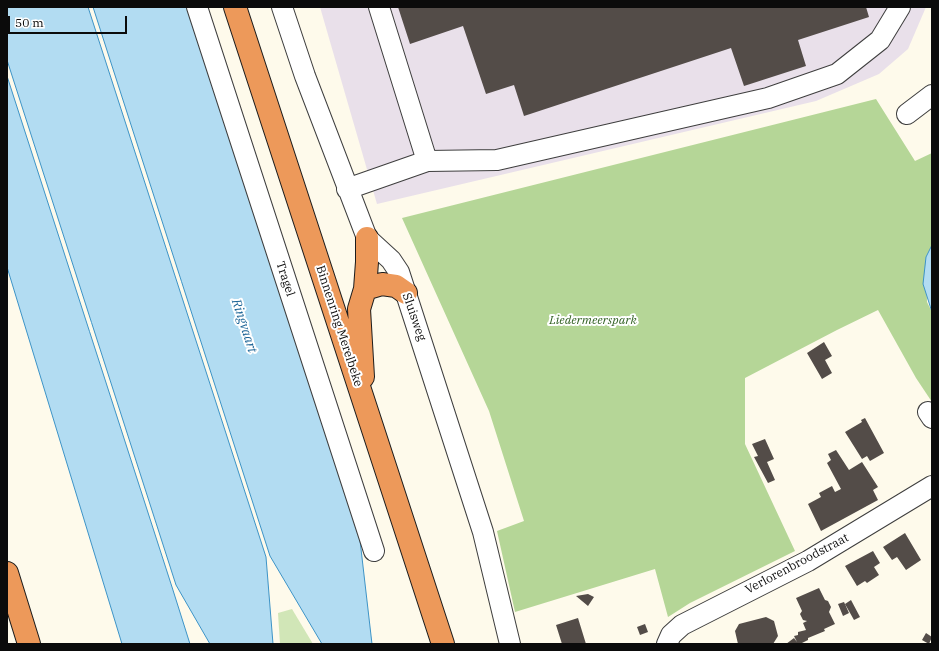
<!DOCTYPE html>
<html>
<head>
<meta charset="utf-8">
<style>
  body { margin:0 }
  #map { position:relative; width:939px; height:651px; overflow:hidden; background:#fefaeb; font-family:"IBM Plex Serif",serif }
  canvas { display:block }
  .frame { position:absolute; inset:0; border:8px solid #0b0b0b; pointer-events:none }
  .scale { position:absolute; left:8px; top:16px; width:119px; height:18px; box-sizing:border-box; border:2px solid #0b0b0b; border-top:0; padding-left:5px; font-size:12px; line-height:14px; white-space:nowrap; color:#0b0b0b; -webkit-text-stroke:3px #fff; paint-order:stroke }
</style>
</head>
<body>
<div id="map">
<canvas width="939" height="651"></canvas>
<div class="frame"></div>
<div class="scale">50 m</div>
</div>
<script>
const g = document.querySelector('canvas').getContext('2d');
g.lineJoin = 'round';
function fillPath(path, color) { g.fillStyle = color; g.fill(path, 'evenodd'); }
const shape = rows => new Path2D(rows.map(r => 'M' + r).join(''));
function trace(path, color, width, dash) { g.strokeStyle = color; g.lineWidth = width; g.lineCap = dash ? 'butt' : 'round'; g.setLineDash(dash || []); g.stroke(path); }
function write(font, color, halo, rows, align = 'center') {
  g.font = font + ' "IBM Plex Serif",serif'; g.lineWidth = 4; g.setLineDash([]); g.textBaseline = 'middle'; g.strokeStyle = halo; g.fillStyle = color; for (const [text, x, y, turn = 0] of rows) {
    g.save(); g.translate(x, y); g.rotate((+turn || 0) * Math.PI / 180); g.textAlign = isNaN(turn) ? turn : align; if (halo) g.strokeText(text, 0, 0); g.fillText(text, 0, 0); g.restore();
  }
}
fillPath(shape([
  [320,7,926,7,908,49,879,74,816,101,377,204]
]), '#e9e0ea');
fillPath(shape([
  [292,609,313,644,280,644,278,613]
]), '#d1e6b7');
fillPath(shape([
  [876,99,915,161,932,153,932,245,926,257,927,302,932,312,932,402,916,378,878,310,837,330,745,378,745,444,795,551,690,603,668,617,655,569,515,612,497,531,524,521,489,411,402,218]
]), '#b5d697');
const water = shape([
  [7,7,88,7,266,557,273,644,210,644,176,585,7,60,7,7],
  [93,7,192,7,358,523,372,644,322,644,270,556,93,7],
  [7,76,172,587,190,644,122,644,7,267,7,76],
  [932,245,932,312,923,284,926,257,932,245]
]);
fillPath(water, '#b2dcf2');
trace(water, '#3d93c6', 1);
fillPath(shape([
  [398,7,866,7,869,17,798,40,806,66,744,86,731,48,524,116,514,85,486,94,463,26,410,44],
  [824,342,832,356,825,360,832,373,822,379,807,353],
  [865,418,884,453,870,461,867,456,862,459,845,432,862,422,861,420],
  [765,439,774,459,767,462,775,480,768,483,754,457,758,456,752,444],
  [836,450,849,470,862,462,878,487,873,490,878,500,821,531,808,504,821,497,819,493,832,486,835,492,841,489,827,463,831,460,828,454],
  [905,533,921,560,906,570,897,557,892,560,883,547],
  [873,551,880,563,874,567,879,575,867,583,865,581,857,586,845,566],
  [819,588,825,600,828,601,831,607,829,612,835,624,824,629,825,631,808,638,808,640,800,644,786,644,794,638,797,642,794,636,798,635,798,632,806,630,803,623,807,621,803,620,800,614,802,611,796,598],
  [588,594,594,597,588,606,576,596],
  [851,600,860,617,854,620,845,604],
  [844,602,849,613,843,616,838,604],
  [766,617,774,621,778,636,773,644,738,644,735,631,739,624],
  [578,618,586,644,562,644,556,625],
  [645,624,648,632,640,635,637,627],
  [926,633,932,637,929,644,922,640]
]), '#534c48');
const minor = shape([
  [197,7,374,551],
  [282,7,305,76,367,238,391,260,399,272,483,532,510,644],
  [379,7,427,161],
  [907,114,932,95],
  [347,189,427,161,497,160,768,98,837,74,880,40,900,7],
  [928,412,932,418],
  [667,644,671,635,682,625,808,561,932,486]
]);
const highway = shape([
  [235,7,443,644],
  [365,289,382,284,396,286,406,293],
  [363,377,359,309,365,289,367,262,367,238],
  [7,573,29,644]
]);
trace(minor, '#3e3e3e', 22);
trace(highway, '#1c1c1c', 24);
trace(minor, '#fff', 20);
trace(highway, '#ed995a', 22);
write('12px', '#0b0b0b', '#fff', [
  ["Tragel",285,279,72],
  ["Sluisweg",414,317,71],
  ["Binnenring Merelbeke",339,326,72],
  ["Verlorenbroodstraat",797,564,-28]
]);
write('italic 12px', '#2f5f20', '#fff', [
  ["Liedermeerspark",593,321]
]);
write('italic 13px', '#1c6496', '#fff', [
  ["Ringvaart",244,326,72]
]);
</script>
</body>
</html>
